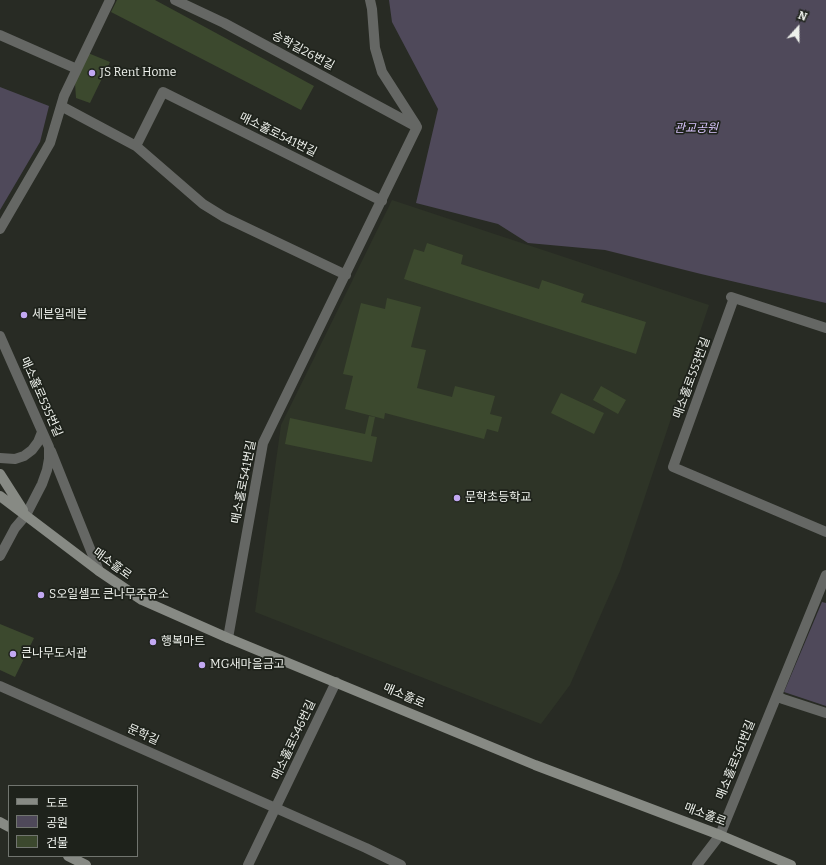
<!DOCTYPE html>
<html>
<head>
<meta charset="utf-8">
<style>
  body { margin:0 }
  #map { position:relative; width:826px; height:865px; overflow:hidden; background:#282b24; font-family:Bitter,"Noto Sans KR",serif }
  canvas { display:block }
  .legend { position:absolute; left:8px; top:785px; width:130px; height:72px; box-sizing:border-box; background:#1e221b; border:1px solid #71756f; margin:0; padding:5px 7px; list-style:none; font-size:12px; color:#eef1ec }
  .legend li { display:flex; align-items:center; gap:8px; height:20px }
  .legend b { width:20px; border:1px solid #71756f }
  .north { position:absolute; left:778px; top:8px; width:40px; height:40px; -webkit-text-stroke:3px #1e221b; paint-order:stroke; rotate:21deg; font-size:11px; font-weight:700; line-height:16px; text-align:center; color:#eef1ec }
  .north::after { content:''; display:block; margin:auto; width:14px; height:18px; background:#eef1ec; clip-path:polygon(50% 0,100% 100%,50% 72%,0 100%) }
</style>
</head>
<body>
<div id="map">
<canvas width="826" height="865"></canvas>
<ul class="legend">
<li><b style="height:5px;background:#878a84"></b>도로</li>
<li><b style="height:11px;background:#4f495a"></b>공원</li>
<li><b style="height:11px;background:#3c492e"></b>건물</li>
</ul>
<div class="north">N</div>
</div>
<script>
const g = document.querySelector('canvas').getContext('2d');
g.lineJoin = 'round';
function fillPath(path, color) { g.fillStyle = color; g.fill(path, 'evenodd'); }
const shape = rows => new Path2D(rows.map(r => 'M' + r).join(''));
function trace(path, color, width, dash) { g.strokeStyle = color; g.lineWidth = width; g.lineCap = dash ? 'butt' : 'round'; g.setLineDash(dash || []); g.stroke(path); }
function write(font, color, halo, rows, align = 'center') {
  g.font = font + ' Bitter,"Noto Sans KR",serif'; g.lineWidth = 3.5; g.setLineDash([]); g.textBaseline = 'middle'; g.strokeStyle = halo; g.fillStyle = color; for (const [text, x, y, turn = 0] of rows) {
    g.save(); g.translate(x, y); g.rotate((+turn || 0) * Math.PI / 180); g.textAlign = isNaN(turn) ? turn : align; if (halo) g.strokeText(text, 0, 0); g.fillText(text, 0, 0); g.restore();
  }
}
fillPath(shape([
  [392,200,709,305,620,571,570,685,541,724,255,612,281,425]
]), '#2e3427');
fillPath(shape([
  [389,0,826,0,826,303,701,274,605,250,528,243,498,224,416,203,438,109,392,22],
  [0,87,49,106,40,142,0,210],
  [822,602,826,603,826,706,784,692]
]), '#4f495a');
fillPath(shape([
  [117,0,155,0,314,86,301,110,111,12],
  [88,53,110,62,90,103,76,98,75,83],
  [427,243,463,255,461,264,539,289,542,280,584,294,581,302,646,322,636,354,404,279,414,249,424,252],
  [387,298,421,307,411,347,426,350,417,388,452,397,455,386,495,396,490,414,502,417,498,432,487,429,484,439,385,413,384,419,345,409,353,376,343,374,361,303,385,309],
  [601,386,626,400,618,414,593,400],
  [561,393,604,413,594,434,551,413],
  [369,416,375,417,371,436,377,437,372,462,285,444,290,418,365,434],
  [0,624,34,638,15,677,0,670]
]), '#3c492e');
trace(shape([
  [175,0,224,23,417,127],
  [370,0,372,9,375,48,382,72,416,125],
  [0,35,77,69],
  [61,106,136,146,203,204,224,217,346,275],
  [136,146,163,92,382,201],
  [0,229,50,143,64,96,110,0],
  [731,297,826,328],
  [734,298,673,467,826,532],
  [0,336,49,447,49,459,47,470,42,484,26,515,15,528,0,556],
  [51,451,99,571],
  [0,458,15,459,24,456,32,450,38,442,42,432],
  [228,638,263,443,417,127],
  [0,686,366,848,401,865],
  [777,696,783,699,826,713],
  [248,865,336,682],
  [697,865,720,835,826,575]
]), '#656764', 10);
trace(shape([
  [0,474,23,510],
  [0,496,99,571,142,600,228,638,535,765,720,835,791,865],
  [0,822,9,827],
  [68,856,86,865]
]), '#878a84', 10);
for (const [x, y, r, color] of [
  [92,73,4,"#c2a8f2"],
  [24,315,4,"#c2a8f2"],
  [457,498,4,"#c2a8f2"],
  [41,595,4,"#c2a8f2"],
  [153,642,4,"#c2a8f2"],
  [13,654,4,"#c2a8f2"],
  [202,665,4,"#c2a8f2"]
]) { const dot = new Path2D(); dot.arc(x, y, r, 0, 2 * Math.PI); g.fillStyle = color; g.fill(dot); trace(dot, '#1e221b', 1.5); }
write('12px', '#eef1ec', '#1e221b', [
  ["승학길26번길",303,51,28],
  ["매소홀로541번길",278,135,26],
  ["매소홀로553번길",692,378,-70],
  ["매소홀로535번길",41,397,66],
  ["매소홀로541번길",244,482,-79],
  ["매소홀로",112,564,36],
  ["매소홀로",404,696,23],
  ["문학길",143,735,24],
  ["매소홀로546번길",294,740,-65],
  ["매소홀로561번길",736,760,-68],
  ["매소홀로",705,815,21]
]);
write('12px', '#eef1ec', '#1e221b', [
  ["JS Rent Home",100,73],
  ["세븐일레븐",32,315],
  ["문학초등학교",465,498],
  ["S오일셀프 큰나무주유소",49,595],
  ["행복마트",161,642],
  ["큰나무도서관",21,654],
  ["MG새마을금고",210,665]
], 'left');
write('italic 12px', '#d6c3fa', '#1e221b', [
  ["관교공원",696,129]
]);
</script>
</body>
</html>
